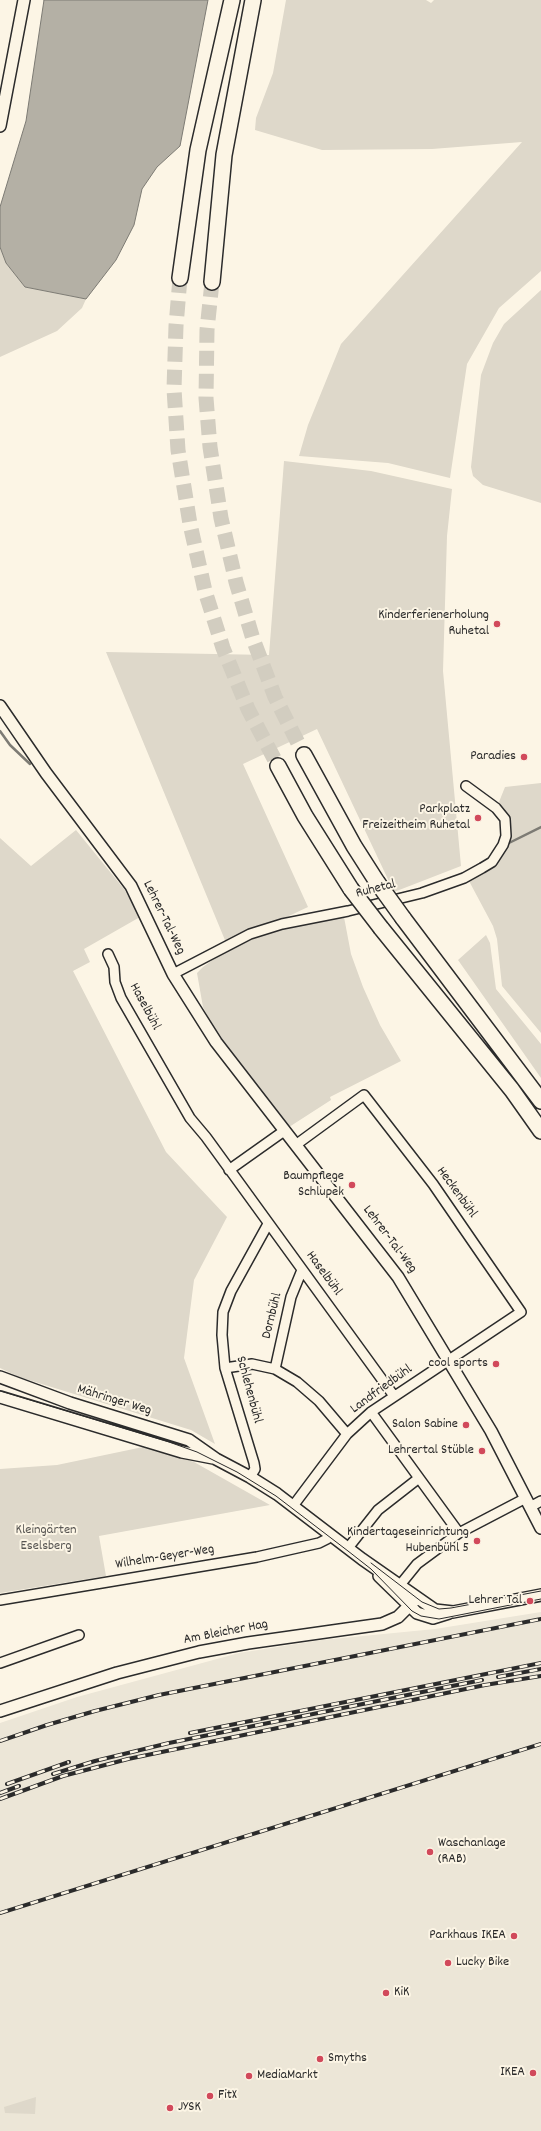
<!DOCTYPE html>
<html>
<head>
<meta charset="utf-8">
<style>
  body { margin:0 }
  canvas { display:block; background:#fcf5e5 }
</style>
</head>
<body>
<canvas width="541" height="2131"></canvas>
<script>
const g = document.querySelector('canvas').getContext('2d');
g.lineJoin = 'round';
function fillPath(path, color) { g.fillStyle = color; g.fill(path, 'evenodd'); }
const shape = rows => new Path2D(rows.map(r => 'M' + r).join(''));
function trace(path, color, width, dash) { g.strokeStyle = color; g.lineWidth = width; g.lineCap = dash ? 'butt' : 'round'; g.setLineDash(dash || []); g.stroke(path); }
function write(font, color, halo, rows, align = 'center') {
  g.font = font + ' Dekko,sans-serif'; g.lineWidth = 4; g.setLineDash([]); g.textBaseline = 'middle'; g.strokeStyle = halo; g.fillStyle = color; for (const [text, x, y, turn = 0] of rows) {
    g.save(); g.translate(x, y); g.rotate((+turn || 0) * Math.PI / 180); g.textAlign = isNaN(turn) ? turn : align; if (halo) g.strokeText(text, 0, 0); g.fillText(text, 0, 0); g.restore();
  }
}
fillPath(shape([
  [541,1612,541,2131,0,2131,0,1723,77,1697,239,1653,322,1640,435,1629]
]), '#ece6d7');
fillPath(shape([
  [286,0,426,0,431,3,434,0,541,0,541,271,499,308,467,364,450,478,388,463,299,456,308,425,341,344,522,142,432,149,322,150,255,130,256,118,273,73],
  [0,247,6,263,25,287,86,299,82,308,57,331,0,357],
  [541,290,541,503,483,485,473,476,471,467,481,375,493,343,504,324],
  [284,461,371,471,452,489,447,536,443,671,461,866,394,892,317,729,243,764,308,907,227,945,106,652,269,655],
  [541,783,541,1033,502,986,497,939,493,926,469,881,495,865,507,847,510,837,509,817,501,806,499,802,505,787],
  [76,830,124,889,140,917,84,949,90,962,73,971,166,1152,227,1217,194,1280,184,1358,215,1444,191,1430,19,1377,0,1368,0,838,31,866],
  [344,917,351,954,363,987,380,1025,401,1061,330,1097,331,1100,286,1129,219,1039,203,1007,197,973,203,967,221,954,258,937,285,928],
  [486,935,490,943,496,989,541,1044,541,1078,458,960],
  [143,1447,194,1462,270,1505,99,1536,106,1576,0,1593,0,1469,57,1465],
  [36,2097,35,2114,5,2113,4,2107]
]), '#ded8ca');
const water = shape([
  [44,0,208,0,180,146,157,167,142,189,134,225,116,260,86,299,25,287,6,263,0,247,0,207,26,121,44,0]
]);
fillPath(water, '#b4b0a5');
trace(water, '#7d7b74', 1);
trace(shape([
  [0,731,10,745,30,764],
  [509,843,541,827]
]), '#7d7b74', 2.5);
trace(shape([
  [180,278,176,326,174,389,178,450,190,524,205,591,223,648,248,709,278,766],
  [212,282,207,330,206,398,210,447,221,518,236,582,253,639,275,697,304,755]
]), '#d2cdc0', 15, [15, 8]);
const minor = shape([
  [108,954,114,967,115,982,121,998,190,1118,206,1137,394,1396],
  [173,974,250,934,282,924,348,911,422,893,464,878,482,868,492,862,503,845,506,836,505,819,496,808,466,786],
  [229,1170,284,1131],
  [225,1368,252,1364,275,1369,297,1382,319,1401,347,1434],
  [275,1369,291,1297,302,1270],
  [371,1412,459,1533],
  [250,1477,255,1469,254,1463,225,1368,222,1335,223,1312,231,1291,268,1224],
  [293,1506,347,1434,371,1412,521,1312,433,1184,364,1095,297,1144],
  [530,1507,541,1501],
  [348,1548,378,1510,419,1478],
  [400,1585,417,1564,459,1533,526,1498],
  [0,1600,257,1557,319,1543,327,1539,330,1535],
  [0,1663,79,1635]
]);
const tertiary = shape([
  [0,126,24,0],
  [0,706,46,773,131,886,173,974,216,1042,398,1277,491,1431,541,1528],
  [0,1377,70,1403,189,1440,216,1459,250,1477,277,1494,362,1559,435,1610,453,1612,541,1595],
  [0,1397,182,1452,213,1458],
  [379,1576,417,1613,433,1618,449,1613],
  [0,1711,117,1673,199,1652,248,1643,382,1624,398,1617,417,1598]
]);
const trunk = shape([
  [180,278,198,150,232,0],
  [212,282,224,155,253,0],
  [304,755,354,846,377,882],
  [278,766,305,816,351,889],
  [403,918,541,1101],
  [381,928,512,1090,541,1131]
]);
trace(minor, '#2b2b2b', 12);
trace(tertiary, '#2b2b2b', 14);
trace(trunk, '#2b2b2b', 18);
trace(minor, '#fcf5e5', 9);
trace(tertiary, '#fcf5e5', 11);
trace(trunk, '#fcf5e5', 15);
trace(shape([
  [0,1391,169,1442,197,1452,237,1472,276,1496,348,1551,371,1569,412,1611,421,1616,439,1619,541,1599],
  [371,1563,422,1602,439,1609,451,1608,541,1591]
]), '#2b2b2b', 1);
const rail = shape([
  [498,1677,541,1669],
  [190,1733,541,1663],
  [0,1741,47,1725,95,1711,159,1695,541,1619],
  [53,1774,95,1761,169,1743,482,1680],
  [7,1784,69,1762],
  [0,1793,19,1786],
  [0,1799,63,1776,128,1759,485,1685,541,1676],
  [0,1913,541,1744]
]);
trace(rail, '#2b2b2b', 4);
trace(rail, '#fcf5e5', 2.5, [8]);
const trunkBridge = shape([
  [377,882,403,918],
  [351,889,381,928]
]);
trace(trunkBridge, '#2b2b2b', 18, []);
trace(trunkBridge, '#fcf5e5', 15);
for (const [x, y, r, color] of [
  [497,624,4,"#d1495b"],
  [524,757,4,"#d1495b"],
  [478,818,4,"#d1495b"],
  [352,1185,4,"#d1495b"],
  [496,1364,4,"#d1495b"],
  [466,1425,4,"#d1495b"],
  [482,1451,4,"#d1495b"],
  [477,1541,4,"#d1495b"],
  [530,1601,4,"#d1495b"],
  [430,1852,4,"#d1495b"],
  [514,1936,4,"#d1495b"],
  [448,1963,4,"#d1495b"],
  [386,1993,4,"#d1495b"],
  [320,2059,4,"#d1495b"],
  [533,2073,4,"#d1495b"],
  [249,2076,4,"#d1495b"],
  [210,2096,4,"#d1495b"],
  [170,2108,4,"#d1495b"]
]) { const dot = new Path2D(); dot.arc(x, y, r, 0, 2 * Math.PI); g.fillStyle = color; g.fill(dot); trace(dot, '#fcf5e5', 1.5); }
write('14px', '#2b2b2b', '#fcf5e5', [
  ["Kinderferienerholung",489,616],
  ["Ruhetal",489,632],
  ["Paradies",516,757],
  ["Parkplatz",470,810],
  ["Freizeitheim Ruhetal",470,826],
  ["Baumpflege",344,1177],
  ["Schlupek",344,1193],
  ["cool sports",488,1364],
  ["Salon Sabine",458,1425],
  ["Lehrertal Stüble",474,1451],
  ["Kindertageseinrichtung",469,1533],
  ["Hubenbühl 5",469,1549],
  ["Lehrer Tal",522,1601],
  ["Waschanlage",438,1844,"left"],
  ["(RAB)",438,1860,"left"],
  ["Parkhaus IKEA",506,1936],
  ["Lucky Bike",456,1963,"left"],
  ["KiK",394,1993,"left"],
  ["Smyths",328,2059,"left"],
  ["IKEA",525,2073],
  ["MediaMarkt",257,2076,"left"],
  ["FitX",218,2096,"left"],
  ["JYSK",178,2108,"left"]
], 'right');
write('14px', '#2b2b2b', '#fcf5e5', [
  ["Ruhetal",376,890,-14],
  ["Lehrer-Tal-Weg",163,918,64],
  ["Haselbühl",144,1007,62],
  ["Heckenbühl",456,1193,54],
  ["Lehrer-Tal-Weg",389,1240,53],
  ["Haselbühl",323,1274,54],
  ["Dornbühl",273,1316,-76],
  ["Schlehenbühl",248,1390,75],
  ["Landfriedbühl",382,1390,-36],
  ["Mähringer Weg",114,1401,17],
  ["Wilhelm-Geyer-Weg",165,1558,-9],
  ["Am Bleicher Hag",226,1633,-11]
]);
write('14px', '#585653', '#fcf5e5', [
  ["Kleingärten",46,1531],
  ["Eselsberg",46,1547]
]);
</script>
</body>
</html>
